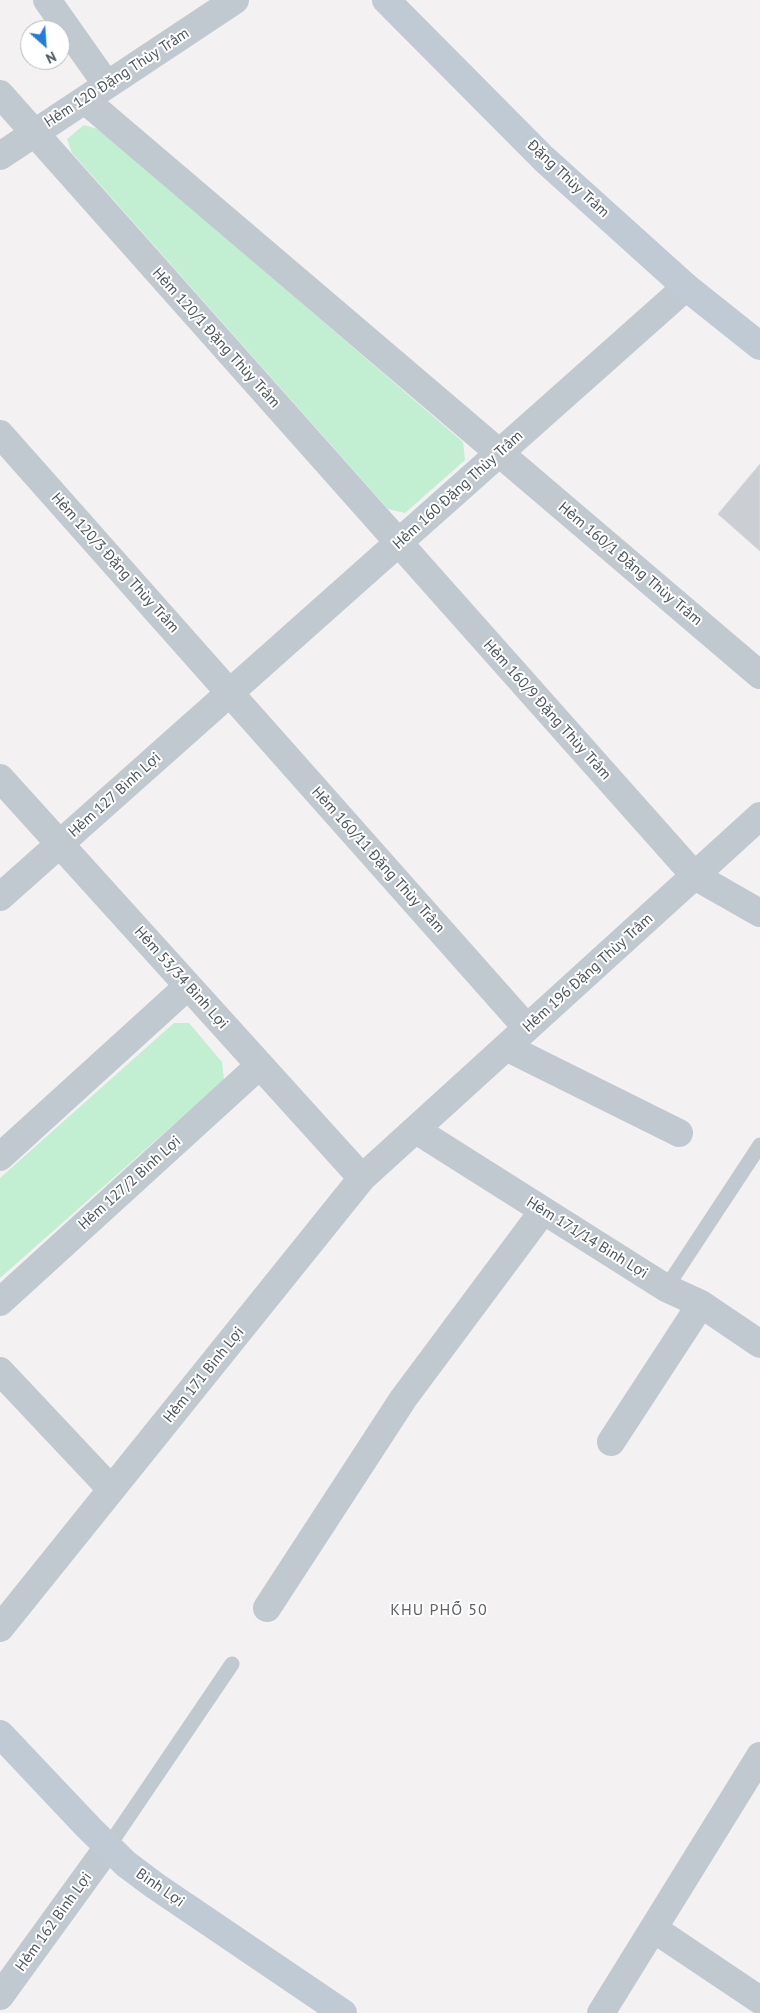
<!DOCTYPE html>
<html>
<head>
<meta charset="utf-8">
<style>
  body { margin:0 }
  #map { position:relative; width:760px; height:2013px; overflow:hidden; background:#f3f1f1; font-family:"PT Sans",sans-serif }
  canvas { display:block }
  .north { position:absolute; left:20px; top:20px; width:50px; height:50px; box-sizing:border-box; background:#fff; border:1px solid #b7bbbf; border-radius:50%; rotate:154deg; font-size:14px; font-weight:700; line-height:20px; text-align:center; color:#4a555e }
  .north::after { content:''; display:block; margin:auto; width:18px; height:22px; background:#217ddd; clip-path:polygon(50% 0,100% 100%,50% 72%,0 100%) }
</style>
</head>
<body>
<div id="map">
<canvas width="760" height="2013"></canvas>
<div class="north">N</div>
</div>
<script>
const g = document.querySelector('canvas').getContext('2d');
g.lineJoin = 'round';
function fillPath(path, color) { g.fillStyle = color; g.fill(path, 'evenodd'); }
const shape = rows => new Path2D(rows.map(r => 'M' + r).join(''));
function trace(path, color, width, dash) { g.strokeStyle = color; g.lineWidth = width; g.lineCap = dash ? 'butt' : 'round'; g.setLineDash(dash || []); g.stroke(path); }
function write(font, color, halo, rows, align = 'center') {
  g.font = font + ' "PT Sans",sans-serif'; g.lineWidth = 4; g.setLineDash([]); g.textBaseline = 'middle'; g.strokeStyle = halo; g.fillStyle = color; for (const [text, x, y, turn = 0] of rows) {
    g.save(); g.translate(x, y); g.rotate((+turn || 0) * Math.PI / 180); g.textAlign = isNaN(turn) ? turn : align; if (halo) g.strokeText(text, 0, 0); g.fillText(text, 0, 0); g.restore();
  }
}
fillPath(shape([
  [84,125,101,130,463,442,465,460,405,513,388,509,72,153,67,139],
  [174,1023,189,1023,222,1062,224,1080,0,1278,0,1178]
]), '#c2eed1');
const building = shape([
  [760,464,760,551,718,514,760,464]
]);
fillPath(building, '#cbced3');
trace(building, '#d5d8dc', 1);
trace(shape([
  [666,1288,760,1145],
  [108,1847,232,1664]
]), '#c0c9cf', 15);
trace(shape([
  [47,0,107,85],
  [0,94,695,876,760,913],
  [85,100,760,675],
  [0,156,235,0],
  [0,434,527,1028],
  [0,778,362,1178],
  [0,897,686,287],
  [506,1047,679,1133],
  [416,1130,666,1288,701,1304,760,1344],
  [0,1157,188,986],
  [0,1302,260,1065],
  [0,1371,111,1489],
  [611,1442,701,1304],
  [267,1608,403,1399,543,1211],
  [0,1628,362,1178,760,816],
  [654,1929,760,2000],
  [0,1996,108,1847],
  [601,2013,760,1756]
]), '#c0c9cf', 28);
trace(shape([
  [386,0,544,159,686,287,760,346],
  [0,1734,89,1828,126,1864,154,1885,343,2013]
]), '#c0cad4', 28);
write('15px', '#4a555e', '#fff', [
  ["Hẻm 120 Đặng Thùy Trâm",117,78,-33],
  ["Đặng Thùy Trâm",568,179,43],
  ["Hẻm 120/1 Đặng Thùy Trâm",216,338,48],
  ["Hẻm 160 Đặng Thùy Trâm",458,490,-42],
  ["Hẻm 120/3 Đặng Thùy Trâm",115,563,48],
  ["Hẻm 160/1 Đặng Thùy Trâm",630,564,40],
  ["Hẻm 160/9 Đặng Thùy Trâm",547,710,48],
  ["Hẻm 127 Bình Lợi",115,795,-42],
  ["Hẻm 160/11 Đặng Thùy Trâm",378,860,48],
  ["Hẻm 196 Đặng Thùy Trâm",588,973,-42],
  ["Hẻm 53/34 Bình Lợi",181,978,48],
  ["Hẻm 127/2 Bình Lợi",130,1183,-42],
  ["Hẻm 171/14 Bình Lợi",587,1238,32],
  ["Hẻm 171 Bình Lợi",204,1375,-51],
  ["Bình Lợi",160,1888,35],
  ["Hẻm 162 Bình Lợi",54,1922,-54]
]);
g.letterSpacing = '1px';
write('16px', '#5e6266', '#fff', [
  ["KHU PHỐ 50",439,1610]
]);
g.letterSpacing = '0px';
</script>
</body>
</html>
